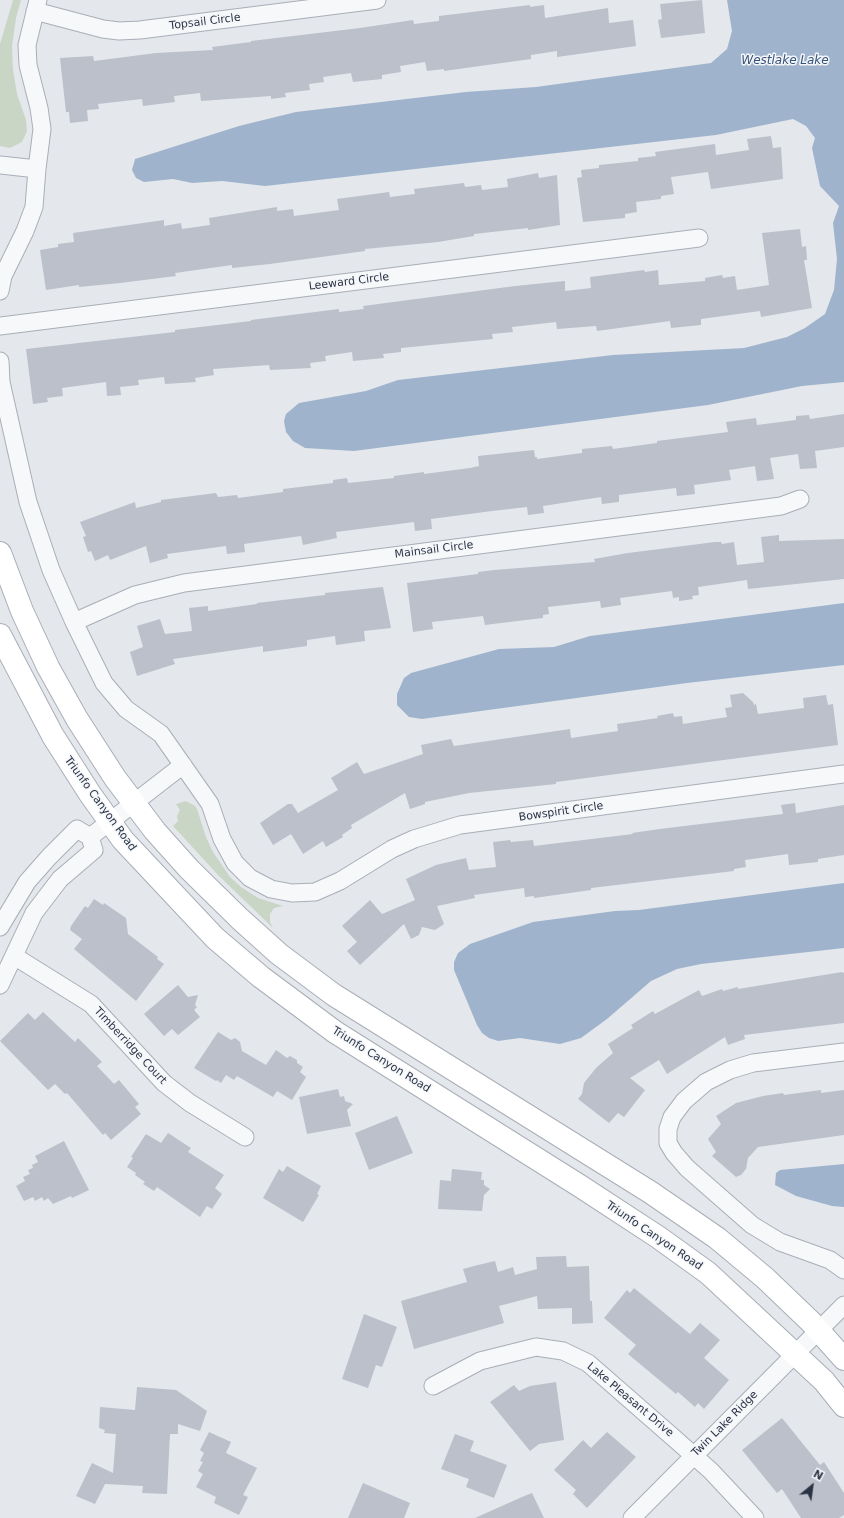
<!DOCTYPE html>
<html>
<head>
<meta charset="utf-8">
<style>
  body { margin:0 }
  #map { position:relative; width:844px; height:1518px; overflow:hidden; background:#e4e7ec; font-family:"DejaVu Sans",sans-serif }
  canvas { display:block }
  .north { position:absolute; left:792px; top:1466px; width:40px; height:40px; -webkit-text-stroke:3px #f4f6f9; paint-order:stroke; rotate:29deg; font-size:11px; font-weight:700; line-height:16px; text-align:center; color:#2b3445 }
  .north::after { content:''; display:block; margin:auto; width:14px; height:18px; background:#2b3445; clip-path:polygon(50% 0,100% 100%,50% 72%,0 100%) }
</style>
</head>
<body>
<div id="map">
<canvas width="844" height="1518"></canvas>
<div class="north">N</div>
</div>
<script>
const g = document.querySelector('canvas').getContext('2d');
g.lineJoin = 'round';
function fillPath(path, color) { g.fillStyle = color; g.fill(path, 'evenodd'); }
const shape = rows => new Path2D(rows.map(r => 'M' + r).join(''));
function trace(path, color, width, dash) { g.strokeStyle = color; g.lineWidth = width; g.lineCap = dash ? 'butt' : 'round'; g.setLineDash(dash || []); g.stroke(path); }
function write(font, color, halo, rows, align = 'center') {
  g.font = font + ' "DejaVu Sans",sans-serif'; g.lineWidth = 3; g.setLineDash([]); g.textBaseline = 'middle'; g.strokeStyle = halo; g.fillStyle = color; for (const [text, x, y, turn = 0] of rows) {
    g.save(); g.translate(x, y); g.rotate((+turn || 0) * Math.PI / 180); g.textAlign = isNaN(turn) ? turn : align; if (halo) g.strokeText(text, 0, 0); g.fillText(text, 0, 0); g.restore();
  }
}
fillPath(shape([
  [13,0,21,0,16,18,12,46,13,70,17,94,26,120,27,131,22,142,10,148,0,146,0,44],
  [186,801,195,806,197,809,206,837,213,852,230,877,241,887,258,898,283,906,274,908,270,914,270,922,273,928,218,875,173,826,178,821,177,816,180,810,176,804]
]), '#c9d6c5');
fillPath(shape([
  [727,0,844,0,844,382,802,386,708,405,354,451,305,448,293,441,286,432,284,421,286,414,299,403,366,391,398,380,613,355,744,348,787,337,805,328,825,314,834,290,837,259,833,223,839,206,820,186,812,148,815,138,806,126,793,119,716,135,265,186,222,181,192,183,173,179,144,182,136,178,132,170,135,159,239,126,296,112,466,92,536,87,711,63,727,49,732,31],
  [844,603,844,665,687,683,422,719,409,717,397,705,397,694,404,678,411,673,499,649,554,647,590,636],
  [844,883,844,948,701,964,677,969,651,981,607,1019,581,1038,560,1044,520,1038,498,1041,489,1038,482,1033,477,1025,454,970,454,962,458,953,470,944,533,922,615,911,639,910],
  [844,1164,844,1207,832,1206,796,1196,775,1185,776,1173,780,1170]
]), '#9fb4cc');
fillPath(shape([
  [702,0,705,33,661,38,658,20,662,19,660,4],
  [530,5,530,7,544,5,545,18,608,8,609,23,633,20,636,46,557,57,557,51,531,55,531,59,444,71,444,69,427,71,425,62,400,66,401,72,382,75,382,79,353,82,351,73,323,77,324,82,309,84,310,90,285,93,286,97,271,99,271,96,201,101,200,93,174,96,175,102,143,106,142,99,98,104,99,109,87,110,88,121,70,123,69,112,66,112,60,58,93,56,94,61,156,53,213,50,212,47,251,42,251,41,360,28,413,20,414,24,439,21,439,16],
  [771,136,773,148,781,147,783,179,711,189,708,172,671,177,674,194,661,196,661,199,636,202,637,212,625,214,625,218,583,222,577,178,582,177,581,170,599,168,599,165,638,161,638,158,656,156,655,152,715,144,716,155,749,150,747,139],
  [538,173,539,178,557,175,560,225,528,230,528,228,474,234,474,236,438,242,365,249,365,251,270,264,232,268,232,265,175,273,176,276,120,283,79,287,79,285,46,290,40,250,58,247,58,244,74,242,73,233,164,220,164,226,181,223,182,229,210,225,209,218,277,207,277,211,293,209,294,216,339,210,337,199,389,192,390,197,415,194,414,189,464,183,465,187,481,185,482,190,508,187,507,179],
  [800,229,802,247,806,246,807,260,804,260,812,308,761,317,760,311,701,319,701,325,671,328,670,321,597,331,596,326,557,329,556,322,512,327,513,332,492,334,493,339,401,348,401,352,383,354,384,358,353,361,352,352,325,356,326,361,310,363,311,368,270,370,269,365,213,369,214,375,195,378,196,382,165,384,164,377,138,380,139,385,120,387,121,395,107,396,106,382,62,388,63,396,47,398,48,402,33,404,26,349,175,332,175,330,251,321,251,320,339,309,339,312,364,309,363,306,515,286,565,281,565,291,591,288,590,277,644,270,645,272,658,270,659,285,705,281,705,278,722,275,723,278,735,276,737,290,769,285,762,233],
  [844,414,844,447,815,451,817,468,800,469,798,454,770,458,774,479,757,481,755,466,729,470,731,480,694,485,695,494,677,496,676,488,619,495,619,502,602,504,601,497,543,506,544,513,528,515,527,507,492,511,431,519,432,529,415,531,414,522,336,532,337,538,303,545,301,536,244,544,245,552,227,554,226,546,167,554,168,558,150,563,146,546,110,560,108,555,95,561,91,551,88,552,83,537,86,536,80,522,135,502,136,508,161,502,161,500,216,493,218,497,237,495,238,498,283,492,283,489,333,483,333,480,347,478,348,483,394,478,394,476,424,472,424,474,470,468,479,466,478,456,534,450,535,457,537,457,537,459,582,453,582,449,612,446,613,449,657,443,657,441,728,432,726,422,756,418,757,425,796,420,796,416,809,415,810,419],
  [779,535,779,541,844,539,844,579,748,589,747,580,698,587,699,595,692,596,693,599,679,601,679,597,673,598,672,591,620,598,621,605,601,608,600,601,548,607,549,614,543,615,543,618,509,622,485,625,483,616,432,622,433,629,413,632,407,583,478,574,478,572,494,570,595,562,594,559,628,553,715,542,721,542,722,544,734,542,737,565,764,562,761,537],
  [383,587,391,628,364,631,365,641,336,645,335,636,307,640,307,646,263,652,263,646,173,659,175,664,137,676,130,652,143,647,137,626,160,619,165,634,192,631,189,608,208,606,208,611,257,604,257,603,325,595,325,593],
  [743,693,753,702,754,705,756,704,758,714,804,708,803,698,826,695,828,705,833,704,838,745,556,782,556,784,469,793,425,802,425,804,410,809,405,793,351,825,352,828,342,835,343,837,326,847,323,841,303,854,291,834,273,845,260,823,288,804,292,804,298,813,338,790,331,778,357,762,364,774,423,754,421,745,451,739,454,746,570,729,571,738,618,731,617,724,658,718,657,716,673,713,674,717,682,716,683,724,727,717,725,708,732,707,730,695],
  [795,803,796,813,844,805,844,855,818,859,818,862,789,865,788,854,745,860,746,867,734,869,734,871,591,888,591,890,534,898,534,896,525,897,524,888,474,895,475,898,437,906,444,924,435,930,422,927,419,935,411,939,404,924,360,965,347,951,357,942,342,926,370,900,382,914,415,900,406,879,436,865,466,858,469,870,496,867,493,842,510,840,511,842,533,840,534,846,633,834,632,833,660,829,783,814,781,805],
  [94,899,103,905,104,903,126,918,128,934,158,957,157,959,164,964,136,1001,74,949,82,939,70,930,71,926,85,906,88,908],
  [842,972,844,973,844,1023,744,1035,745,1039,728,1045,725,1037,667,1074,659,1060,630,1078,645,1090,624,1117,618,1113,609,1123,578,1099,582,1094,584,1083,596,1068,613,1053,608,1044,633,1028,631,1025,653,1011,655,1014,699,990,702,996,722,989,723,991,738,987,738,989],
  [178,985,188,997,198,995,195,1005,197,1007,194,1010,200,1017,178,1035,172,1029,164,1036,144,1014],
  [43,1012,75,1042,78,1038,102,1062,97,1066,114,1084,119,1080,139,1104,135,1107,141,1114,111,1140,105,1133,103,1135,67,1093,65,1094,55,1084,48,1090,0,1041,28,1013,35,1020],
  [218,1032,231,1040,235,1038,240,1042,242,1051,266,1065,276,1050,287,1058,290,1056,297,1060,297,1063,303,1067,300,1072,306,1077,292,1100,277,1091,273,1097,237,1076,234,1080,226,1075,221,1083,217,1080,216,1081,194,1068],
  [338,1089,340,1097,344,1096,345,1101,353,1104,347,1110,351,1126,307,1134,299,1097],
  [821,1090,821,1093,844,1090,844,1135,758,1147,748,1158,746,1169,741,1175,736,1177,712,1156,716,1152,708,1139,721,1124,716,1116,736,1103,763,1096,783,1093,784,1095],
  [397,1116,413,1153,369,1170,355,1133],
  [168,1133,191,1148,188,1152,224,1175,215,1188,222,1194,212,1209,207,1206,200,1217,157,1187,154,1191,143,1184,145,1182,135,1175,136,1173,127,1167,133,1158,131,1157,146,1134,161,1143],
  [64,1141,89,1190,72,1198,71,1196,53,1204,48,1198,44,1201,42,1197,35,1201,33,1197,24,1201,16,1186,25,1181,23,1177,30,1174,28,1170,33,1168,32,1165,38,1162,35,1156],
  [287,1166,321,1186,317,1194,319,1195,303,1222,263,1198,279,1169,283,1172],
  [452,1169,482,1172,481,1180,484,1180,484,1185,490,1189,484,1195,482,1211,438,1209,440,1180,451,1181],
  [566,1256,567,1267,589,1266,590,1301,592,1301,593,1323,572,1324,572,1308,538,1309,537,1296,499,1306,504,1323,414,1349,401,1301,467,1282,463,1269,478,1265,495,1261,498,1272,513,1267,515,1275,537,1269,536,1257],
  [634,1288,690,1334,700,1323,720,1340,704,1358,729,1380,704,1409,698,1403,695,1407,678,1392,676,1394,628,1354,636,1345,604,1318,627,1290,630,1293],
  [364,1314,397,1327,382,1367,376,1365,368,1388,342,1379],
  [556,1382,564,1440,539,1444,530,1451,490,1402,514,1385,519,1391,530,1386],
  [137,1387,176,1390,207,1411,200,1431,178,1424,178,1434,170,1434,167,1494,142,1493,143,1486,105,1484,95,1504,76,1496,92,1463,113,1473,116,1434,104,1433,105,1430,99,1428,100,1407,135,1410],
  [782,1418,820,1465,824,1462,844,1493,844,1515,839,1518,801,1518,782,1489,777,1493,742,1450],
  [209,1432,231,1442,226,1453,257,1468,243,1495,248,1497,239,1515,214,1503,216,1497,196,1487,203,1474,198,1471,203,1462,200,1461,204,1453,200,1450],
  [607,1432,636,1457,587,1508,573,1494,576,1490,554,1470,583,1440,591,1448],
  [455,1434,474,1441,470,1451,507,1465,494,1498,466,1487,469,1479,441,1469],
  [363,1483,410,1503,404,1518,348,1518],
  [532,1493,544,1518,475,1518,522,1497]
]), '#bbc0ca');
const street = shape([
  [35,11,103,29,119,31,140,30,377,0],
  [0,165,37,169],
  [0,291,3,276,25,231,34,207,37,169,42,129,39,108,28,65,27,45,38,0],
  [0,326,699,238],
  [0,361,1,382,28,502,51,570,74,622,104,683,126,709,161,734,210,804,222,839,235,863,250,878,271,889,292,893,315,892,340,881,392,849,414,839,460,825,844,774],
  [74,622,135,595,184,583,781,506,800,499],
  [90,837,183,765],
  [0,927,27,882,49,857,77,829,90,837,94,850,60,879,34,913,0,985],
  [14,956,91,1004,164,1083,190,1103,245,1137],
  [844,1052,753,1063,730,1070,706,1082,684,1101,672,1117,668,1129,668,1143,674,1153,687,1168,752,1225,780,1242,830,1260,844,1270],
  [433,1386,480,1361,536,1347,563,1351,588,1363,675,1439,711,1471,755,1518],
  [632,1518,844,1305]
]);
const secondary = shape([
  [0,553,22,611,48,667,77,719,115,778,155,831,189,869,240,919,279,954,334,995,650,1192,717,1238,765,1278,811,1322,844,1359],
  [0,635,53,736,90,794,123,840,215,938,261,977,335,1032,580,1186,658,1237,708,1273,824,1381,844,1406]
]);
trace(street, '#a9aeb7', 19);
trace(secondary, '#a9aeb7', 24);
trace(street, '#f7f8fa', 17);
trace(secondary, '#fff', 22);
write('11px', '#2b3445', '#f4f6f9', [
  ["Topsail Circle",205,22,-7],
  ["Leeward Circle",349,282,-7],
  ["Mainsail Circle",434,550,-7],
  ["Triunfo Canyon Road",100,804,54],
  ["Bowspirit Circle",561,812,-8],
  ["Timberridge Court",130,1046,47],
  ["Triunfo Canyon Road",381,1060,32],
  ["Triunfo Canyon Road",654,1236,34],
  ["Lake Pleasant Drive",630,1400,40],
  ["Twin Lake Ridge",725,1424,-45]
]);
write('italic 12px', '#34527a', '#f4f6f9', [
  ["Westlake Lake",785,61]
]);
</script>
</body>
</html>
